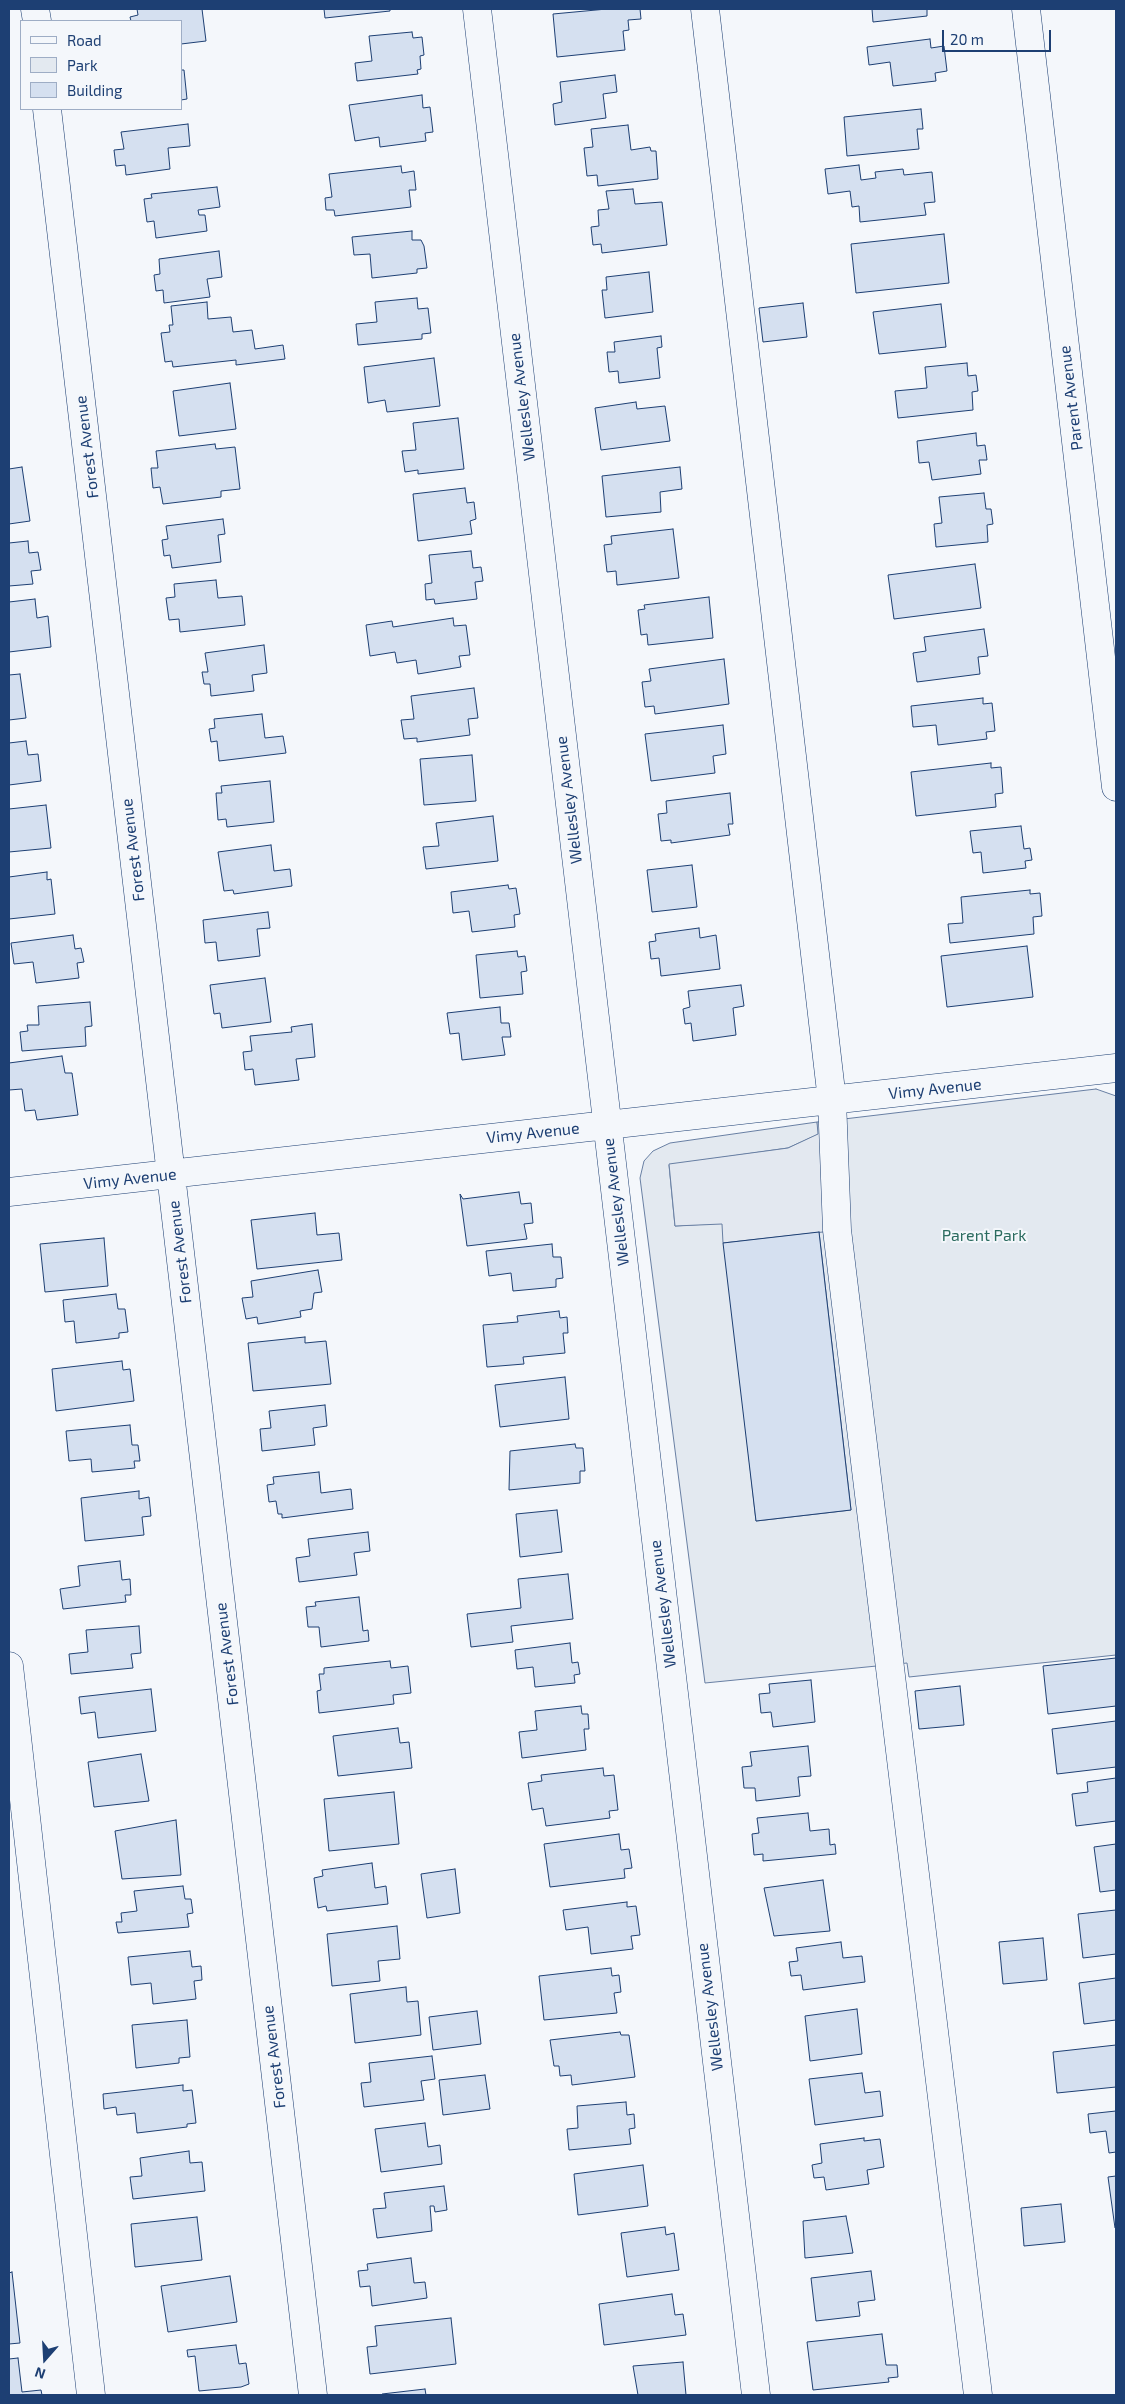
<!DOCTYPE html>
<html>
<head>
<meta charset="utf-8">
<style>
  body { margin:0 }
  #map { position:relative; width:1125px; height:2404px; overflow:hidden; background:#f4f7fb; font-family:"Exo 2",sans-serif }
  canvas { display:block }
  .frame { position:absolute; inset:0; border:10px solid #1d3f73; pointer-events:none }
  .legend { position:absolute; left:20px; top:20px; width:162px; height:90px; box-sizing:border-box; background:#f4f7fb; border:1px solid #9eadc5; margin:0; padding:6px 9px; list-style:none; font-size:15px; color:#1d3f73 }
  .legend li { display:flex; align-items:center; gap:10px; height:25px }
  .legend b { width:25px; border:1px solid #9eadc5 }
  .north { position:absolute; left:20px; top:2334px; width:50px; height:50px; -webkit-text-stroke:4px #f4f7fb; paint-order:stroke; rotate:199deg; font-size:14px; font-weight:700; line-height:20px; text-align:center; color:#1d3f73 }
  .north::after { content:''; display:block; margin:auto; width:18px; height:22px; background:#1d3f73; clip-path:polygon(50% 0,100% 100%,50% 72%,0 100%) }
  .scale { position:absolute; left:942px; top:30px; width:109px; height:22px; box-sizing:border-box; border:2px solid #1d3f73; border-top:0; padding-left:6px; font-size:15px; line-height:18px; white-space:nowrap; color:#1d3f73; -webkit-text-stroke:4px #f4f7fb; paint-order:stroke }
</style>
</head>
<body>
<div id="map">
<canvas width="1125" height="2404"></canvas>
<div class="frame"></div>
<ul class="legend">
<li><b style="height:6px;background:#f4f7fb"></b>Road</li>
<li><b style="height:14px;background:#e3e9f0"></b>Park</li>
<li><b style="height:14px;background:#d5e0f0"></b>Building</li>
</ul>
<div class="north">N</div>
<div class="scale">20 m</div>
</div>
<script>
const g = document.querySelector('canvas').getContext('2d');
g.lineJoin = 'round';
function fillPath(path, color) { g.fillStyle = color; g.fill(path, 'evenodd'); }
const shape = rows => new Path2D(rows.map(r => 'M' + r).join(''));
function trace(path, color, width, dash) { g.strokeStyle = color; g.lineWidth = width; g.lineCap = dash ? 'butt' : 'round'; g.setLineDash(dash || []); g.stroke(path); }
function write(font, color, halo, rows, align = 'center') {
  g.font = font + ' "Exo 2",sans-serif'; g.lineWidth = 4; g.setLineDash([]); g.textBaseline = 'middle'; g.strokeStyle = halo; g.fillStyle = color; for (const [text, x, y, turn = 0] of rows) {
    g.save(); g.translate(x, y); g.rotate((+turn || 0) * Math.PI / 180); g.textAlign = isNaN(turn) ? turn : align; if (halo) g.strokeText(text, 0, 0); g.fillText(text, 0, 0); g.restore();
  }
}
const green = shape([
  [1096,1089,1116,1096,1116,1655,909,1677,907,1663,705,1683,640,1178,644,1161,653,1151,670,1143,817,1122,819,1134,788,1148,669,1165,675,1226,723,1223,756,1521,851,1510,819,1232,844,1119,1096,1089]
]);
fillPath(green, '#e3e9f0');
trace(green, '#687fa3', 1);
const parking = shape([
  [844,1119,850,1229,723,1243,722,1224,675,1226,669,1164,788,1148,818,1134,817,1122,844,1119]
]);
fillPath(parking, '#e3e8f0');
trace(parking, '#687fa3', 1);
const building = shape([
  [137,9,202,9,206,41,181,44,181,21,131,21,130,17,138,15,137,9],
  [324,9,390,9,390,11,325,18,324,9],
  [607,9,640,9,641,19,628,20,629,30,623,31,625,50,557,57,553,14,607,9],
  [872,9,927,9,927,16,873,22,872,9],
  [412,32,413,38,422,37,424,55,420,56,421,69,417,70,418,74,357,81,355,63,372,61,369,36,412,32],
  [930,39,931,48,944,46,947,71,935,73,936,81,893,86,890,62,869,65,867,47,930,39],
  [181,70,184,70,187,99,181,100,181,70],
  [615,75,617,92,603,94,606,118,555,125,553,104,562,102,560,82,615,75],
  [422,95,423,108,430,107,433,132,425,133,426,141,380,147,379,137,355,141,349,105,422,95],
  [921,109,923,129,917,129,919,149,847,156,844,117,921,109],
  [188,124,190,146,168,148,170,169,126,175,125,165,116,166,114,150,124,149,121,132,188,124],
  [628,125,631,150,650,147,651,151,656,151,658,179,598,186,597,175,587,176,584,148,593,147,591,129,628,125],
  [859,165,861,180,876,178,875,172,903,169,904,175,932,172,935,202,924,203,926,215,860,222,859,206,852,207,850,191,828,194,825,169,859,165],
  [401,166,402,173,414,171,416,190,409,190,411,207,335,216,334,210,326,210,325,198,332,197,329,174,401,166],
  [217,187,220,207,198,210,199,215,205,215,207,231,156,238,154,221,147,222,144,199,152,198,151,194,217,187],
  [633,189,635,204,662,202,667,245,602,253,601,244,593,245,591,227,599,226,598,210,609,209,606,191,633,189],
  [412,231,412,240,421,240,424,246,427,268,417,269,417,273,372,278,370,254,354,255,352,237,412,231],
  [944,234,949,283,856,293,851,244,944,234],
  [219,251,222,277,207,279,210,297,164,303,163,290,156,291,154,275,160,274,159,259,219,251],
  [649,272,653,312,605,318,602,290,607,290,606,277,649,272],
  [417,298,418,309,428,308,431,333,422,334,422,339,358,345,356,324,377,322,375,302,417,298],
  [207,302,208,319,231,317,233,332,252,330,255,349,283,345,285,359,236,365,236,360,173,367,172,361,165,362,161,333,170,332,169,325,173,325,171,306,207,302],
  [803,303,807,337,763,342,759,308,803,303],
  [941,304,946,347,879,354,873,312,941,304],
  [661,336,662,347,657,348,660,378,619,383,618,371,609,372,607,352,615,352,614,342,661,336],
  [434,358,440,406,387,412,385,400,368,403,364,367,434,358],
  [967,363,968,376,976,375,978,391,972,392,973,410,898,418,895,391,927,388,925,367,967,363],
  [230,383,236,429,179,436,173,391,230,383],
  [636,402,637,409,665,406,670,441,601,450,595,408,636,402],
  [458,418,464,469,418,474,418,470,405,472,402,451,416,450,413,423,458,418],
  [976,433,977,446,985,445,987,460,979,460,981,474,932,480,929,462,919,463,917,441,976,433],
  [215,444,216,449,235,447,240,489,221,491,221,497,163,504,160,487,153,488,151,468,158,468,156,451,215,444],
  [22,467,30,521,9,524,9,469,22,467],
  [680,467,682,489,660,492,661,512,606,517,602,476,680,467],
  [465,488,467,503,474,502,476,519,470,521,472,534,418,541,413,494,465,488],
  [984,493,986,509,991,509,993,524,987,525,988,542,936,547,934,524,942,523,939,497,984,493],
  [223,519,225,534,218,535,221,562,172,568,170,555,164,556,162,540,168,539,166,526,223,519],
  [673,529,679,578,617,585,616,571,607,572,604,545,612,544,611,536,673,529],
  [28,541,29,553,38,552,41,570,31,571,33,584,9,586,9,543,28,541],
  [471,551,473,568,481,567,483,581,475,582,477,599,435,604,434,599,426,600,425,584,432,583,429,555,471,551],
  [975,564,981,608,894,619,888,575,975,564],
  [216,580,218,598,242,596,245,625,180,632,179,619,169,620,166,598,175,597,174,584,216,580],
  [709,597,713,638,648,645,647,634,641,635,638,610,645,609,644,605,709,597],
  [35,599,37,618,48,616,51,647,9,652,9,602,35,599],
  [453,618,454,626,466,625,470,655,459,656,461,667,418,674,416,660,397,663,395,652,370,656,366,625,392,621,393,627,453,618],
  [984,629,988,656,978,657,980,674,917,682,913,653,926,651,924,637,984,629],
  [264,645,267,673,252,675,254,691,211,696,210,684,204,684,202,672,208,672,205,653,264,645],
  [724,659,729,704,655,714,654,706,645,707,642,682,651,681,649,669,724,659],
  [20,674,26,718,9,720,9,675,20,674],
  [474,688,478,718,468,719,470,735,417,742,417,738,404,739,401,720,414,719,411,696,474,688],
  [983,698,983,704,992,703,995,731,986,732,987,739,938,745,936,725,913,727,911,706,983,698],
  [262,714,265,738,283,736,286,753,219,761,217,741,211,742,209,729,215,728,214,719,262,714],
  [723,725,726,754,713,756,715,773,651,781,645,734,723,725],
  [26,741,28,755,38,754,41,781,9,785,9,743,26,741],
  [472,755,476,801,424,805,420,759,472,755],
  [991,763,991,768,1001,767,1003,793,995,794,996,807,916,816,911,772,991,763],
  [270,781,274,822,227,827,226,819,218,820,216,793,222,793,221,786,270,781],
  [730,793,733,824,728,824,730,835,671,843,671,840,661,841,658,814,667,813,666,801,730,793],
  [46,805,51,848,9,852,9,809,46,805],
  [493,816,498,861,426,869,423,847,439,846,436,823,493,816],
  [1021,826,1024,849,1030,848,1032,860,1025,861,1026,868,983,873,981,852,973,853,970,831,1021,826],
  [271,845,274,871,290,869,292,886,234,894,233,890,224,891,218,852,271,845],
  [692,865,697,907,652,912,647,870,692,865],
  [47,872,47,880,51,879,55,914,9,919,9,877,47,872],
  [508,885,509,889,516,888,520,914,514,915,515,927,472,932,469,911,453,913,451,892,508,885],
  [1030,890,1030,894,1040,893,1042,916,1033,917,1034,934,950,943,948,924,963,923,961,897,1030,890],
  [268,912,270,928,257,929,260,956,218,961,216,942,205,943,203,920,268,912],
  [699,928,700,938,716,935,720,969,661,976,659,958,651,959,649,942,656,941,655,934,699,928],
  [73,935,75,949,81,948,84,962,77,963,79,978,36,983,33,962,14,964,11,943,73,935],
  [1027,946,1033,997,947,1007,941,956,1027,946],
  [517,951,518,957,525,956,527,971,521,972,523,994,480,998,476,955,517,951],
  [265,978,271,1022,222,1028,220,1013,214,1014,210,985,265,978],
  [741,985,744,1006,733,1008,736,1035,693,1041,691,1023,685,1024,683,1009,690,1007,688,991,741,985],
  [90,1002,92,1026,85,1027,86,1046,22,1051,20,1032,28,1031,27,1025,39,1025,38,1006,90,1002],
  [500,1007,501,1023,509,1023,511,1037,502,1037,505,1055,462,1060,459,1033,450,1034,447,1013,500,1007],
  [312,1024,315,1057,296,1059,299,1080,255,1085,253,1069,245,1070,243,1052,252,1051,250,1036,292,1032,291,1027,312,1024],
  [62,1056,65,1073,72,1073,78,1115,37,1120,35,1110,25,1111,22,1089,9,1090,9,1063,62,1056],
  [519,1192,521,1204,531,1203,533,1223,524,1224,527,1239,467,1246,460,1194,463,1199,519,1192],
  [315,1213,317,1235,339,1233,342,1260,257,1269,251,1220,315,1213],
  [819,1232,851,1510,756,1521,723,1243,819,1232],
  [104,1238,108,1286,45,1292,40,1244,104,1238],
  [552,1244,553,1257,561,1257,563,1278,556,1279,556,1287,513,1291,511,1273,489,1276,486,1251,552,1244],
  [318,1270,322,1292,314,1293,312,1309,300,1311,301,1317,258,1324,257,1317,246,1319,242,1298,253,1297,251,1281,318,1270],
  [116,1294,118,1309,125,1309,128,1332,119,1333,119,1338,76,1343,74,1321,65,1322,63,1300,116,1294],
  [559,1311,560,1318,567,1317,568,1333,563,1333,565,1353,523,1357,524,1364,487,1367,483,1325,518,1322,517,1316,559,1311],
  [305,1337,305,1343,326,1341,331,1384,253,1391,248,1343,305,1337],
  [122,1361,123,1370,130,1369,134,1401,56,1411,52,1369,122,1361],
  [565,1377,569,1419,500,1427,495,1385,565,1377],
  [325,1405,327,1426,313,1428,315,1445,262,1451,260,1429,271,1428,269,1411,325,1405],
  [130,1425,132,1445,138,1445,140,1461,134,1461,135,1468,92,1472,91,1459,69,1461,66,1431,130,1425],
  [575,1444,576,1448,583,1448,585,1471,580,1471,580,1483,509,1490,510,1451,575,1444],
  [319,1472,321,1493,351,1489,353,1509,282,1518,282,1514,278,1514,276,1501,269,1502,267,1485,274,1484,273,1477,319,1472],
  [139,1491,139,1499,149,1497,151,1516,142,1517,144,1535,85,1541,81,1498,139,1491],
  [557,1510,562,1552,520,1557,516,1514,557,1510],
  [368,1532,370,1551,354,1553,357,1575,299,1582,296,1558,310,1556,308,1539,368,1532],
  [120,1561,122,1580,130,1579,131,1595,125,1595,126,1602,63,1609,60,1589,80,1586,78,1566,120,1561],
  [568,1574,573,1619,511,1626,513,1642,471,1647,467,1614,521,1608,518,1579,568,1574],
  [359,1597,363,1631,368,1630,369,1641,321,1647,319,1627,308,1627,306,1607,316,1606,315,1602,359,1597],
  [139,1626,141,1653,131,1654,133,1668,71,1674,69,1654,88,1652,86,1630,139,1626],
  [570,1643,572,1663,578,1662,580,1674,574,1675,575,1683,535,1687,533,1667,517,1669,515,1650,570,1643],
  [1116,1658,1116,1706,1048,1714,1043,1666,1116,1658],
  [390,1661,391,1668,408,1666,411,1693,393,1695,394,1704,319,1713,317,1691,321,1690,319,1674,324,1674,324,1668,390,1661],
  [811,1680,815,1722,773,1727,771,1712,761,1713,759,1694,770,1693,769,1684,811,1680],
  [960,1686,964,1725,919,1729,915,1691,960,1686],
  [151,1689,156,1731,98,1738,95,1712,81,1714,79,1697,151,1689],
  [581,1706,582,1714,588,1714,589,1729,584,1729,586,1750,522,1758,519,1732,537,1730,535,1711,581,1706],
  [1116,1721,1116,1767,1057,1774,1052,1729,1116,1721],
  [398,1728,400,1743,409,1742,412,1768,338,1776,333,1736,398,1728],
  [808,1746,811,1776,798,1777,800,1796,756,1801,755,1788,744,1788,742,1767,752,1766,750,1752,808,1746],
  [141,1754,149,1801,94,1807,88,1762,141,1754],
  [603,1768,604,1776,614,1775,618,1810,609,1811,610,1818,546,1826,543,1808,532,1810,528,1783,542,1781,541,1775,603,1768],
  [1116,1778,1116,1821,1076,1826,1072,1794,1088,1792,1087,1782,1116,1778],
  [394,1792,399,1844,329,1851,324,1799,394,1792],
  [808,1813,810,1831,829,1829,830,1845,835,1844,836,1854,763,1861,763,1854,754,1855,752,1834,759,1833,757,1818,808,1813],
  [176,1820,181,1875,122,1879,115,1831,176,1820],
  [619,1834,621,1850,629,1849,632,1868,624,1869,625,1878,550,1887,544,1844,619,1834],
  [1116,1844,1116,1890,1100,1892,1094,1847,1116,1844],
  [372,1863,375,1888,386,1886,388,1904,327,1911,326,1906,318,1908,314,1878,323,1876,322,1870,372,1863],
  [455,1869,460,1913,427,1918,421,1874,455,1869],
  [823,1880,830,1931,774,1936,764,1888,823,1880],
  [183,1886,185,1899,191,1899,193,1913,187,1914,189,1927,118,1933,116,1922,122,1922,121,1913,137,1911,134,1891,183,1886],
  [627,1902,627,1907,636,1906,640,1935,631,1936,633,1949,591,1954,588,1927,566,1930,563,1910,627,1902],
  [1116,1910,1116,1954,1083,1958,1078,1914,1116,1910],
  [397,1926,400,1959,378,1961,380,1981,332,1986,327,1934,397,1926],
  [1043,1938,1047,1980,1003,1984,999,1942,1043,1938],
  [841,1942,843,1958,862,1956,865,1982,803,1990,801,1975,791,1976,789,1962,798,1961,796,1948,841,1942],
  [190,1951,192,1967,201,1966,202,1980,194,1981,196,1999,153,2004,151,1983,131,1985,128,1957,190,1951],
  [611,1968,612,1976,619,1975,621,1992,614,1993,617,2013,544,2020,539,1976,611,1968],
  [1116,1978,1116,2020,1084,2024,1079,1983,1116,1978],
  [406,1987,407,2002,418,2001,421,2035,355,2043,350,1994,406,1987],
  [857,2009,862,2054,810,2061,805,2016,857,2009],
  [477,2011,481,2044,433,2050,429,2017,477,2011],
  [187,2020,190,2057,179,2058,179,2063,136,2068,132,2025,187,2020],
  [620,2032,621,2035,629,2035,635,2077,572,2085,571,2075,560,2076,559,2066,554,2066,550,2040,620,2032],
  [1116,2045,1116,2087,1057,2093,1053,2052,1116,2045],
  [432,2056,435,2079,421,2081,424,2100,364,2107,361,2083,371,2082,369,2063,432,2056],
  [862,2073,865,2093,880,2091,883,2116,815,2125,809,2079,862,2073],
  [485,2075,490,2109,443,2115,439,2080,485,2075],
  [183,2085,183,2091,192,2090,196,2123,187,2124,187,2127,137,2133,135,2113,117,2115,116,2107,104,2109,103,2094,183,2085],
  [626,2102,627,2115,634,2114,635,2128,629,2129,631,2144,569,2150,567,2129,578,2128,577,2106,626,2102],
  [1116,2111,1116,2152,1109,2153,1106,2131,1090,2133,1088,2114,1116,2111],
  [425,2123,428,2147,440,2145,442,2164,381,2172,375,2129,425,2123],
  [864,2138,864,2141,880,2139,884,2167,867,2170,869,2184,826,2190,824,2177,814,2178,812,2165,822,2163,820,2144,864,2138],
  [189,2151,190,2163,202,2162,205,2191,133,2199,130,2177,142,2176,140,2158,189,2151],
  [643,2165,648,2206,578,2215,574,2174,643,2165],
  [1116,2176,1116,2228,1115,2228,1108,2177,1116,2176],
  [444,2186,447,2210,435,2212,434,2206,430,2206,432,2231,377,2238,373,2209,386,2208,384,2193,444,2186],
  [1061,2204,1065,2242,1024,2246,1021,2208,1061,2204],
  [846,2216,853,2253,805,2258,803,2221,846,2216],
  [197,2217,202,2260,135,2267,131,2224,197,2217],
  [665,2227,666,2235,674,2233,679,2270,627,2277,621,2233,665,2227],
  [411,2258,414,2283,425,2282,427,2298,372,2306,370,2286,360,2287,358,2271,368,2270,367,2264,411,2258],
  [871,2271,875,2300,858,2302,860,2316,816,2321,811,2278,871,2271],
  [12,2272,20,2343,9,2344,9,2273,12,2272],
  [230,2276,237,2322,168,2332,161,2286,230,2276],
  [672,2294,675,2315,683,2314,686,2335,604,2345,599,2304,672,2294],
  [451,2318,456,2364,370,2374,367,2347,377,2346,375,2326,451,2318],
  [882,2334,886,2365,897,2365,898,2377,888,2378,889,2382,813,2390,807,2342,882,2334],
  [236,2345,239,2364,246,2363,249,2384,241,2387,199,2391,195,2356,188,2357,187,2350,236,2345],
  [18,2358,22,2392,41,2390,42,2395,9,2395,9,2359,18,2358],
  [683,2362,686,2395,638,2395,633,2366,683,2362],
  [425,2389,426,2395,382,2395,382,2394,425,2389]
]);
fillPath(building, '#d5e0f0');
trace(building, '#1d3f73', 1);
const minor = shape([
  [35,9,37,21],
  [477,9,756,2395],
  [705,9,832,1100,837,1230,978,2395],
  [1026,9,1116,787],
  [47,109,313,2395],
  [9,1192,1116,1068],
  [9,1666,91,2395]
]);
trace(minor, '#1d3f73', 29);
trace(minor, '#f4f7fb', 28);
write('16px', '#1d3f73', '#f4f7fb', [
  ["Wellesley Avenue",522,397,-97],
  ["Parent Avenue",1071,398,-97],
  ["Forest Avenue",87,447,-97],
  ["Wellesley Avenue",569,800,-97],
  ["Forest Avenue",133,850,-97],
  ["Vimy Avenue",935,1089,-6],
  ["Vimy Avenue",533,1133,-6],
  ["Vimy Avenue",130,1179,-6],
  ["Wellesley Avenue",616,1202,-97],
  ["Forest Avenue",180,1252,-97],
  ["Wellesley Avenue",663,1604,-97],
  ["Forest Avenue",227,1654,-97],
  ["Wellesley Avenue",710,2007,-97],
  ["Forest Avenue",274,2057,-97]
]);
write('16px', '#2c6c60', '#f4f7fb', [
  ["Parent Park",984,1236]
]);
</script>
</body>
</html>
